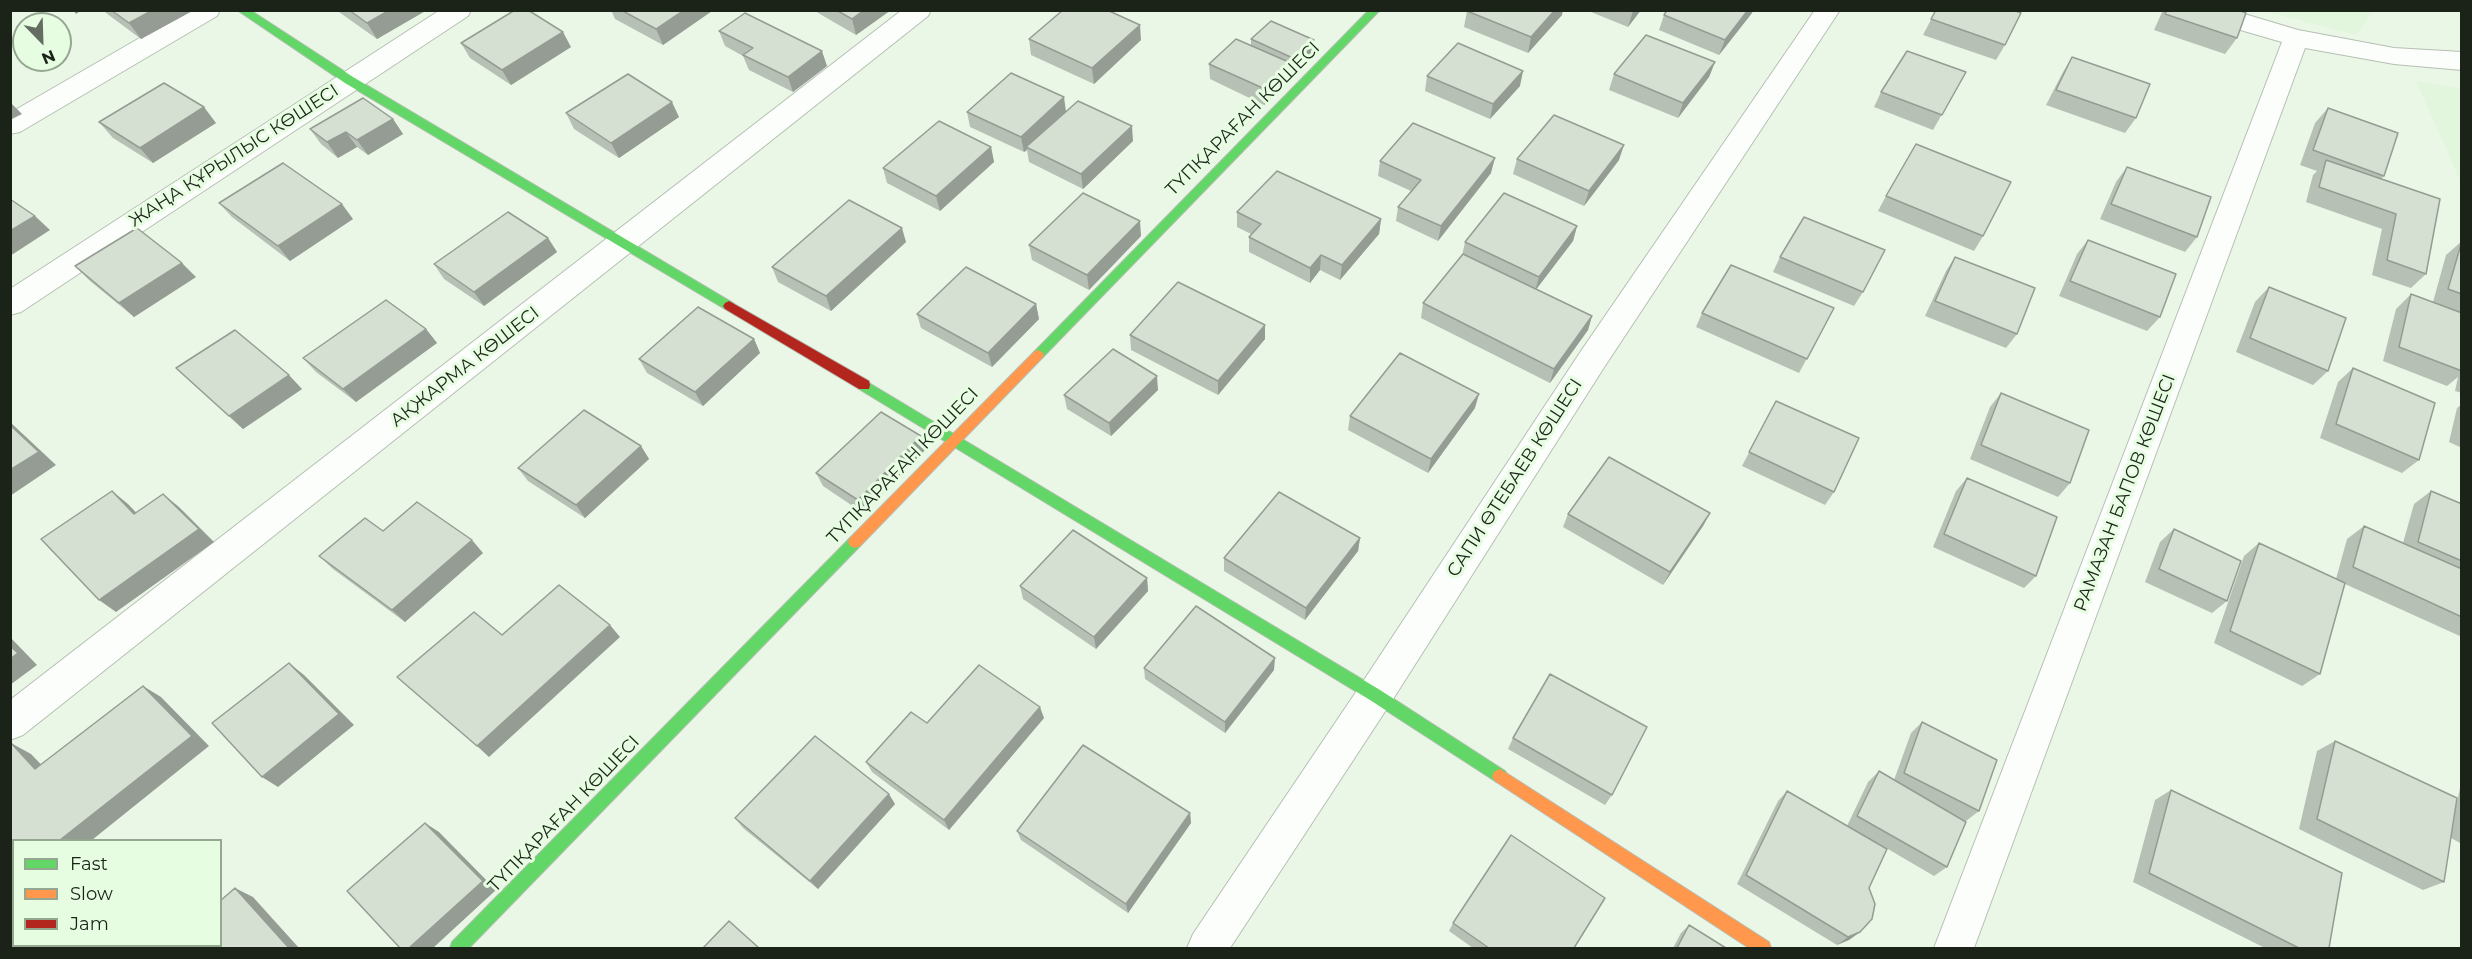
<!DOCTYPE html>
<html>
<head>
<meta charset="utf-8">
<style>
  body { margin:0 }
  #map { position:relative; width:2472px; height:959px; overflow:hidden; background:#eaf7e7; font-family:Montserrat,sans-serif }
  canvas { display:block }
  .frame { position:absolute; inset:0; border:12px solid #1b2319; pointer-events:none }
  .legend { position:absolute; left:12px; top:839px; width:210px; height:108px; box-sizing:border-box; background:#e6fde1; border:2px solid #95a691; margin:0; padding:8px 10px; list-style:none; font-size:18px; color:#1b2319 }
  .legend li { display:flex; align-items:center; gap:12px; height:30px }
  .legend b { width:30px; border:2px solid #95a691 }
  .north { position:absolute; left:12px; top:12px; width:60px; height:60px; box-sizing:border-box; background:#e6fde1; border:2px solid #95a691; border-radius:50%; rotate:157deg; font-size:16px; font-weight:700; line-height:24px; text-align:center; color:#1b2319 }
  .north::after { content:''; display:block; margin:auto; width:21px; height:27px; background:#636d61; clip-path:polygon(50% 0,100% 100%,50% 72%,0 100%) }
</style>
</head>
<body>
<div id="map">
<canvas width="2472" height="959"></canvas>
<div class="frame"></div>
<ul class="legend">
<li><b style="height:8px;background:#63d668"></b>Fast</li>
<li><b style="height:8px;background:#ff974d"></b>Slow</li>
<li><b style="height:8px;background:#b3261e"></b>Jam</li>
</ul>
<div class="north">N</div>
</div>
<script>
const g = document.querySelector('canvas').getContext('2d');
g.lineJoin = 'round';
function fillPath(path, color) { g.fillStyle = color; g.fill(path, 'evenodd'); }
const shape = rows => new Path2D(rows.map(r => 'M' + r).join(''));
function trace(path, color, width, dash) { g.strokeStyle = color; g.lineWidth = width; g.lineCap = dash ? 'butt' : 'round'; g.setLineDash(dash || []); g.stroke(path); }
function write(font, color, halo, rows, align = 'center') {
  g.font = font + ' Montserrat,sans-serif'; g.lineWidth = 6; g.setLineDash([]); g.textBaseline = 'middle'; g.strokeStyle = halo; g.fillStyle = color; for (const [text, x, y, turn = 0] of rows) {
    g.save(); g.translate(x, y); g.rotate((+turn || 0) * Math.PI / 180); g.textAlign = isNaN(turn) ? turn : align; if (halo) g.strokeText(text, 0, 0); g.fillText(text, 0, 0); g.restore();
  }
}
fillPath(shape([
  [2264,11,2378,11,2373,12,2356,35],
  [2416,81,2461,88,2461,183]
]), '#e1f6dc');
const street = shape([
  [188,10,220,10,217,16,20,132,10,134,10,113,188,10],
  [440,10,471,10,468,16,21,312,10,315,10,289,440,10],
  [902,10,931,10,928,16,23,735,10,740,10,700,902,10],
  [1815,10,1840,10,1603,369,1388,707,1230,948,1187,948,1193,934,1362,683,1581,351,1815,10],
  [2189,10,2231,10,2298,30,2394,48,2462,52,2462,70,2394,64,2305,48,1974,948,1934,948,2282,42,2192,16,2189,10]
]);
const fast = shape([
  [237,10,250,10,353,77,733,303,735,306,733,309,725,309,345,83,237,10],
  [1369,10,1380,10,1042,358,1034,358,1032,355,1034,352,1369,10],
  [864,380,1380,690,1505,771,1508,776,1505,781,1500,783,1495,781,1370,700,859,389,858,385,864,380],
  [855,536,860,538,862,542,860,546,469,948,450,948,452,942,850,538,855,536]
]);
const slow = shape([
  [1038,350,1042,352,1044,355,1042,358,860,546,855,548,850,546,848,542,850,538,1034,352,1038,350],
  [1500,769,1769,942,1771,948,1749,948,1495,781,1492,776,1495,771,1500,769]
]);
const jam = shape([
  [729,301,869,381,870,385,869,389,859,389,725,309,723,306,725,303,729,301]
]);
trace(street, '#b6bfb3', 2);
trace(fast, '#b6bfb3', 2);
trace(slow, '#b6bfb3', 2);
trace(jam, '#b6bfb3', 2);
fillPath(street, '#fcfefb');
fillPath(fast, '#63d668');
fillPath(slow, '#ff974d');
fillPath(jam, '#b3261e');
fillPath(shape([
  [104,10,194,10,141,39,106,13],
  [338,10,427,10,377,39,339,12],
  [611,10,712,10,712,11,663,45,615,19],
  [813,10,891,10,856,35],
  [1586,10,1641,10,1628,27],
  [1667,10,1753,10,1752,13,1719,55,1659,30,1664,15],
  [1936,10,2021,10,2005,45,1996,60,1923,35],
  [2163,10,2238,10,2237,38,2225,54,2154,30],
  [1467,11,1562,15,1528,53,1464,27],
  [719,31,827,66,793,92,749,70,743,56,725,46],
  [1029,39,1141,40,1094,84,1031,55],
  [1251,39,1313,55,1294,74,1291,73,1291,79,1264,105,1210,79,1209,64,1251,45],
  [461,43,571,47,511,85,470,58],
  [2072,57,2136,118,2125,133,2046,105,2063,72],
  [1715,62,1709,77,1678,118,1609,90,1614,74],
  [1966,72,1933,130,1874,107,1881,92],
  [1427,76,1520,86,1490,119,1425,91],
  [2328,108,2384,176,2381,179,2426,274,2411,288,2372,275,2382,229,2306,202,2313,175,2317,171,2300,165,2315,123],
  [1066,111,1133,141,1083,189,1029,162,1027,150,1024,152,970,127,967,112],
  [566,113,679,117,619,158,574,129],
  [393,119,403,134,368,155,357,147,338,158,321,144,310,129],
  [99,122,216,123,153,163,113,138],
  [991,147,994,162,940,211,887,183,883,168],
  [1517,159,1619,160,1584,206,1513,174],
  [1380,161,1491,173,1438,241,1396,221,1398,207,1411,191,1378,176],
  [2127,167,2197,237,2185,252,2100,219,2116,182],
  [1886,196,1983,236,1974,251,1878,211],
  [219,203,353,219,290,261,232,217],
  [1237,212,1381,219,1379,234,1340,280,1320,270,1310,283,1249,252,1249,237,1251,234,1237,227],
  [1577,226,1573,241,1536,289,1592,316,1588,330,1550,383,1421,318,1423,303,1462,256,1465,242],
  [1141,236,1089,290,1032,260,1029,245],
  [548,238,557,252,484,306,444,279,434,264],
  [2088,240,2160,317,2147,331,2059,296,2077,254],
  [2462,241,2462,393,2455,391,2458,377,2447,386,2383,361,2396,309,2411,294,2433,302,2446,255],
  [906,242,831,311,778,282,772,267],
  [1780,257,1863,292,1854,306,1773,272],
  [1955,257,2017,334,2006,348,1925,316,1946,271],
  [75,266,196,277,134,317,90,281],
  [2269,287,2328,371,2313,385,2236,352,2255,302],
  [1036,304,1039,319,992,367,921,328,917,314],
  [1834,308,1799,373,1696,327,1702,313],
  [426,329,437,343,356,402,316,372,303,358],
  [1130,335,1265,339,1218,395,1131,350],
  [754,339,760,353,703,406,647,373,639,359],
  [176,368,302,389,243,429],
  [2353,368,2419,460,2402,473,2320,438,2338,382],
  [1158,390,1111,436,1067,409,1064,395],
  [2001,393,2070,483,2058,497,1970,459,1990,407],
  [1776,401,1834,492,1825,505,1742,466],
  [2462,404,2462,448,2449,442,2457,408],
  [1475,408,1428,473,1348,430,1350,416],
  [641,446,649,459,585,518,528,481,518,468],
  [925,450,863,513,823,486,816,473],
  [1967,478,2036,576,2024,588,1933,547,1956,491],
  [2431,491,2462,504,2462,637,2345,584,2320,674,2302,686,2214,643,2244,556,2259,543,2336,579,2347,539,2364,526,2403,543,2414,504],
  [1710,513,1703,526,1663,585,1563,527,1568,514],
  [2174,529,2227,601,2212,613,2145,582,2160,542],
  [1360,538,1358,551,1305,620,1224,571,1224,558],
  [483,553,405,622,333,569,319,556],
  [1147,578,1148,591,1096,649,1023,599,1020,586],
  [1144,668,1274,670,1225,733,1145,679],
  [1044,718,949,830,872,772,866,762],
  [1922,722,1979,811,1966,821,1949,812,1947,867,1934,876,1876,842,1869,888,1860,932,1849,940,1837,945,1737,884,1778,801,1787,791,1847,826,1868,782,1879,771,1894,780,1911,733],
  [1513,738,1612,795,1605,805,1508,749],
  [2335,741,2453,820,2460,788,2462,787,2462,844,2451,838,2444,882,2423,890,2299,829,2317,751],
  [2171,790,2329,948,2265,948,2133,882,2155,800],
  [895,804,818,889,743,828,735,818],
  [1190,813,1191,823,1128,913,1021,840,1017,831],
  [1453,923,1574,948,1473,948,1449,931],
  [1689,925,1726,948,1673,948,1681,933]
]), '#b7c0b5');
fillPath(shape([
  [73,10,82,10,76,14],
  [153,10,194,10,141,39,129,23],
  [390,10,427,10,377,39,367,23],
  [684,10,712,11,663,45,656,29],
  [864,10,891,10,856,35,852,19],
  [1555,10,1563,10,1562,15,1528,53,1531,37],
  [1633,10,1641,10,1628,27,1633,11],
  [1748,10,1753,10,1752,13,1719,55,1725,40],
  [1140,25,1141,40,1094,84,1092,68],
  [563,32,571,47,511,85,502,70],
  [1314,40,1313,55,1294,74,1295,59],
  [822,51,827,66,793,92,788,77],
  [1715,62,1709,77,1678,118,1683,103],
  [1291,63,1291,79,1264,105,1265,89],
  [1523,71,1520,86,1490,119,1493,104],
  [1064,97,1066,112,1026,147,1027,150,1024,152,1021,137],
  [10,102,22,114,10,120],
  [672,102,679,117,619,158,611,143],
  [204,107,216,123,153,163,140,148],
  [393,119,403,134,368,155,357,140],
  [1132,126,1133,141,1083,189,1081,174],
  [346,132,357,147,338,158,327,142],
  [1624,145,1619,160,1584,206,1589,191],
  [991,147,994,162,940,211,936,196],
  [1495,158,1491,173,1438,241,1441,226],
  [342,204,353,219,290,261,278,246],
  [35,216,50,230,10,256,10,231],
  [1381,219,1379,234,1340,280,1342,265],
  [1140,221,1141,236,1089,290,1087,275],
  [1577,226,1573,241,1535,291,1539,277],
  [902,228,906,242,831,311,826,296],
  [548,238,557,252,484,306,474,292],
  [1321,255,1320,270,1310,283,1310,268],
  [182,263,196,277,134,317,119,303],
  [1036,304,1039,319,992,367,988,353],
  [1592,316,1588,330,1550,383,1554,369],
  [1265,325,1265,339,1218,395,1218,381],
  [426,329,437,343,356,402,343,389],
  [754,339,760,353,703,406,695,392],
  [289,375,302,389,243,429,229,416],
  [1157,376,1158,390,1111,436,1109,423],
  [1479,394,1475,408,1428,473,1431,459],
  [10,422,56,465,10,496],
  [921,436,925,450,863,513,858,500],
  [641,446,649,459,585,518,576,505],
  [112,491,128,504,150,527,134,514],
  [163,494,179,507,214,542,116,612,99,600],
  [1710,513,1703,526,1663,585,1670,572],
  [1360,538,1358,551,1305,620,1306,608],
  [472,540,483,553,405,622,392,610],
  [1147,578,1148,591,1096,649,1094,637],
  [610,625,620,637,489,757,477,746],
  [10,637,37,665,10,685],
  [1275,658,1274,670,1225,733,1225,722],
  [289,663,304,675,354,725,278,787,262,777],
  [143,686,161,697,209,746,92,840,60,840],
  [1040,707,1044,718,949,830,944,820],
  [11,743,31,754,55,779,35,769],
  [889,794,895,804,818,889,810,881],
  [1190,813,1191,823,1128,913,1126,904],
  [425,823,439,832,496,890,433,948,409,948],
  [235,888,253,897,299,948,289,948],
  [1860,932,1849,940,1837,945,1848,937]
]), '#959c93');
const building = shape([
  [111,10,153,10,129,23,111,10],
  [349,10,390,10,367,23,349,10],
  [515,10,528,10,563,32,502,70,461,43,515,10],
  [621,10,684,10,656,29,621,10],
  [836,10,864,10,852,19,836,10],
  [1063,10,1107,10,1140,25,1092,68,1029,39,1063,10],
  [1468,10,1555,10,1531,37,1467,11,1468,10],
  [1667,10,1748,10,1725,40,1664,15,1667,10],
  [1936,10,2013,10,2021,13,2005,45,1931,19,1936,10],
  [2167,10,2238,10,2246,13,2237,38,2165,14,2167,10],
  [745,13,822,51,788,77,743,55,753,48,719,31,745,13],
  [1271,21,1314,40,1295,59,1251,39,1271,21],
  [1646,35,1715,62,1683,103,1614,74,1646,35],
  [1236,39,1291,63,1265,89,1209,64,1236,39],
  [1458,43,1523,71,1493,104,1427,76,1458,43],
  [1907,51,1966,72,1942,115,1881,92,1907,51],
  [2072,57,2150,84,2136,118,2056,90,2072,57],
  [1011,73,1064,97,1021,137,967,112,1011,73],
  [628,74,672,102,611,143,566,113,628,74],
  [164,83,204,107,140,148,99,122,164,83],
  [363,98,393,119,357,140,346,132,327,142,310,129,363,98],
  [1078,101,1132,126,1081,174,1026,147,1078,101],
  [2328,108,2398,133,2384,176,2313,150,2328,108],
  [1554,115,1624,145,1589,191,1517,159,1554,115],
  [939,121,991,147,936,196,883,168,939,121],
  [1413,123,1495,158,1441,226,1398,207,1421,180,1380,161,1413,123],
  [1916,144,2011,182,1983,236,1886,196,1916,144],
  [2326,160,2440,199,2426,274,2387,260,2396,214,2319,187,2326,160],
  [283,163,342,204,278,246,219,203,283,163],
  [2127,167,2211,197,2197,237,2111,204,2127,167],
  [1277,171,1381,219,1342,265,1321,255,1310,268,1249,237,1261,224,1237,212,1277,171],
  [1083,193,1140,221,1087,275,1029,245,1083,193],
  [1504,193,1577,226,1539,277,1465,242,1504,193],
  [10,199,35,216,10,231,10,199],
  [849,200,902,228,826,296,772,267,849,200],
  [508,212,548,238,474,292,434,264,508,212],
  [1804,217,1885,250,1863,292,1780,257,1804,217],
  [137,228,182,263,119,303,75,266,137,228],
  [2088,240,2176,274,2160,317,2070,281,2088,240],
  [2462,241,2462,294,2448,289,2462,241],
  [1463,254,1592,316,1554,369,1423,303,1463,254],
  [1955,257,2035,288,2017,334,1935,301,1955,257],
  [1731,265,1834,308,1807,359,1702,313,1731,265],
  [966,267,1036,304,988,353,917,314,966,267],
  [1178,282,1265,325,1218,381,1130,335,1178,282],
  [2269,287,2346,318,2328,371,2250,338,2269,287],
  [2411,294,2462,313,2462,371,2399,347,2411,294],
  [386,300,426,329,343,389,303,358,386,300],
  [698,307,754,339,695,392,639,359,698,307],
  [235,330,289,375,229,416,176,368,235,330],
  [1113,349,1157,376,1109,423,1064,395,1113,349],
  [1400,353,1479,394,1431,459,1350,416,1400,353],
  [2353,368,2435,403,2419,460,2336,424,2353,368],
  [2001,393,2089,430,2070,483,1981,445,2001,393],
  [1776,401,1859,438,1834,492,1749,452,1776,401],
  [584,410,641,446,576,505,518,468,584,410],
  [881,412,921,436,858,500,816,473,881,412],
  [10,425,39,452,10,470,10,425],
  [1609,457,1710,513,1670,572,1568,514,1609,457],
  [1967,478,2057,517,2036,576,1944,534,1967,478],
  [112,491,134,514,163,494,199,529,99,600,41,539,112,491],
  [2431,491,2462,504,2462,561,2418,542,2431,491],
  [1279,492,1360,538,1306,608,1224,558,1279,492],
  [417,502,472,540,392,610,319,556,365,518,383,531,417,502],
  [2364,526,2462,569,2462,617,2353,567,2364,526],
  [2174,529,2241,561,2227,601,2159,569,2174,529],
  [1073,530,1147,578,1094,637,1020,586,1073,530],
  [2259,543,2345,583,2320,674,2230,631,2259,543],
  [559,585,610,625,477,746,397,677,474,612,502,635,559,585],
  [1196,606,1275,658,1225,722,1144,668,1196,606],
  [10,646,18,653,10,659,10,646],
  [289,663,339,714,262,777,212,723,289,663],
  [979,665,1040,707,944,820,866,762,911,712,927,723,979,665],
  [1550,674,1647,727,1612,795,1513,738,1550,674],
  [143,686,192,736,60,840,14,840,14,877,10,880,10,744,11,743,35,769,143,686],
  [1922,722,1997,760,1979,811,1904,773,1922,722],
  [815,736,889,794,810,881,735,818,815,736],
  [2335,741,2457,798,2444,882,2317,819,2335,741],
  [1083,745,1190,813,1126,904,1017,831,1083,745],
  [1879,771,1966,822,1947,867,1857,816,1879,771],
  [2171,790,2342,873,2329,948,2299,948,2149,873,2171,790],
  [1787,791,1887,849,1869,888,1875,904,1872,919,1860,932,1848,937,1746,875,1787,791],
  [425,823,483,881,409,948,400,948,347,891,425,823],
  [1511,835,1605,898,1574,948,1489,948,1453,923,1511,835],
  [235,888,289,948,164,948,168,945,220,945,220,901,235,888],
  [729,921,759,948,703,948,729,921],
  [1689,925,1726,948,1677,948,1689,925]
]);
fillPath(building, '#d5dfd2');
trace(building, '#959c93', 1.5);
write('18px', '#1b2319', '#e6fde1', [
  ["ТҮПҚАРАҒАН КӨШЕСІ",1243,119,-45],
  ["ЖАҢА ҚҰРЫЛЫС КӨШЕСІ",234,156,-33],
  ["АҚЖАРМА КӨШЕСІ",465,367,-38],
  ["ТҮПҚАРАҒАН КӨШЕСІ",903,466,-46],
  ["САПИ ӨТЕБАЕВ КӨШЕСІ",1515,478,-57],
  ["РАМАЗАН БАПОВ КӨШЕСІ",2125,493,-69],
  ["ТҮПҚАРАҒАН КӨШЕСІ",564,814,-46]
]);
</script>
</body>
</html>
